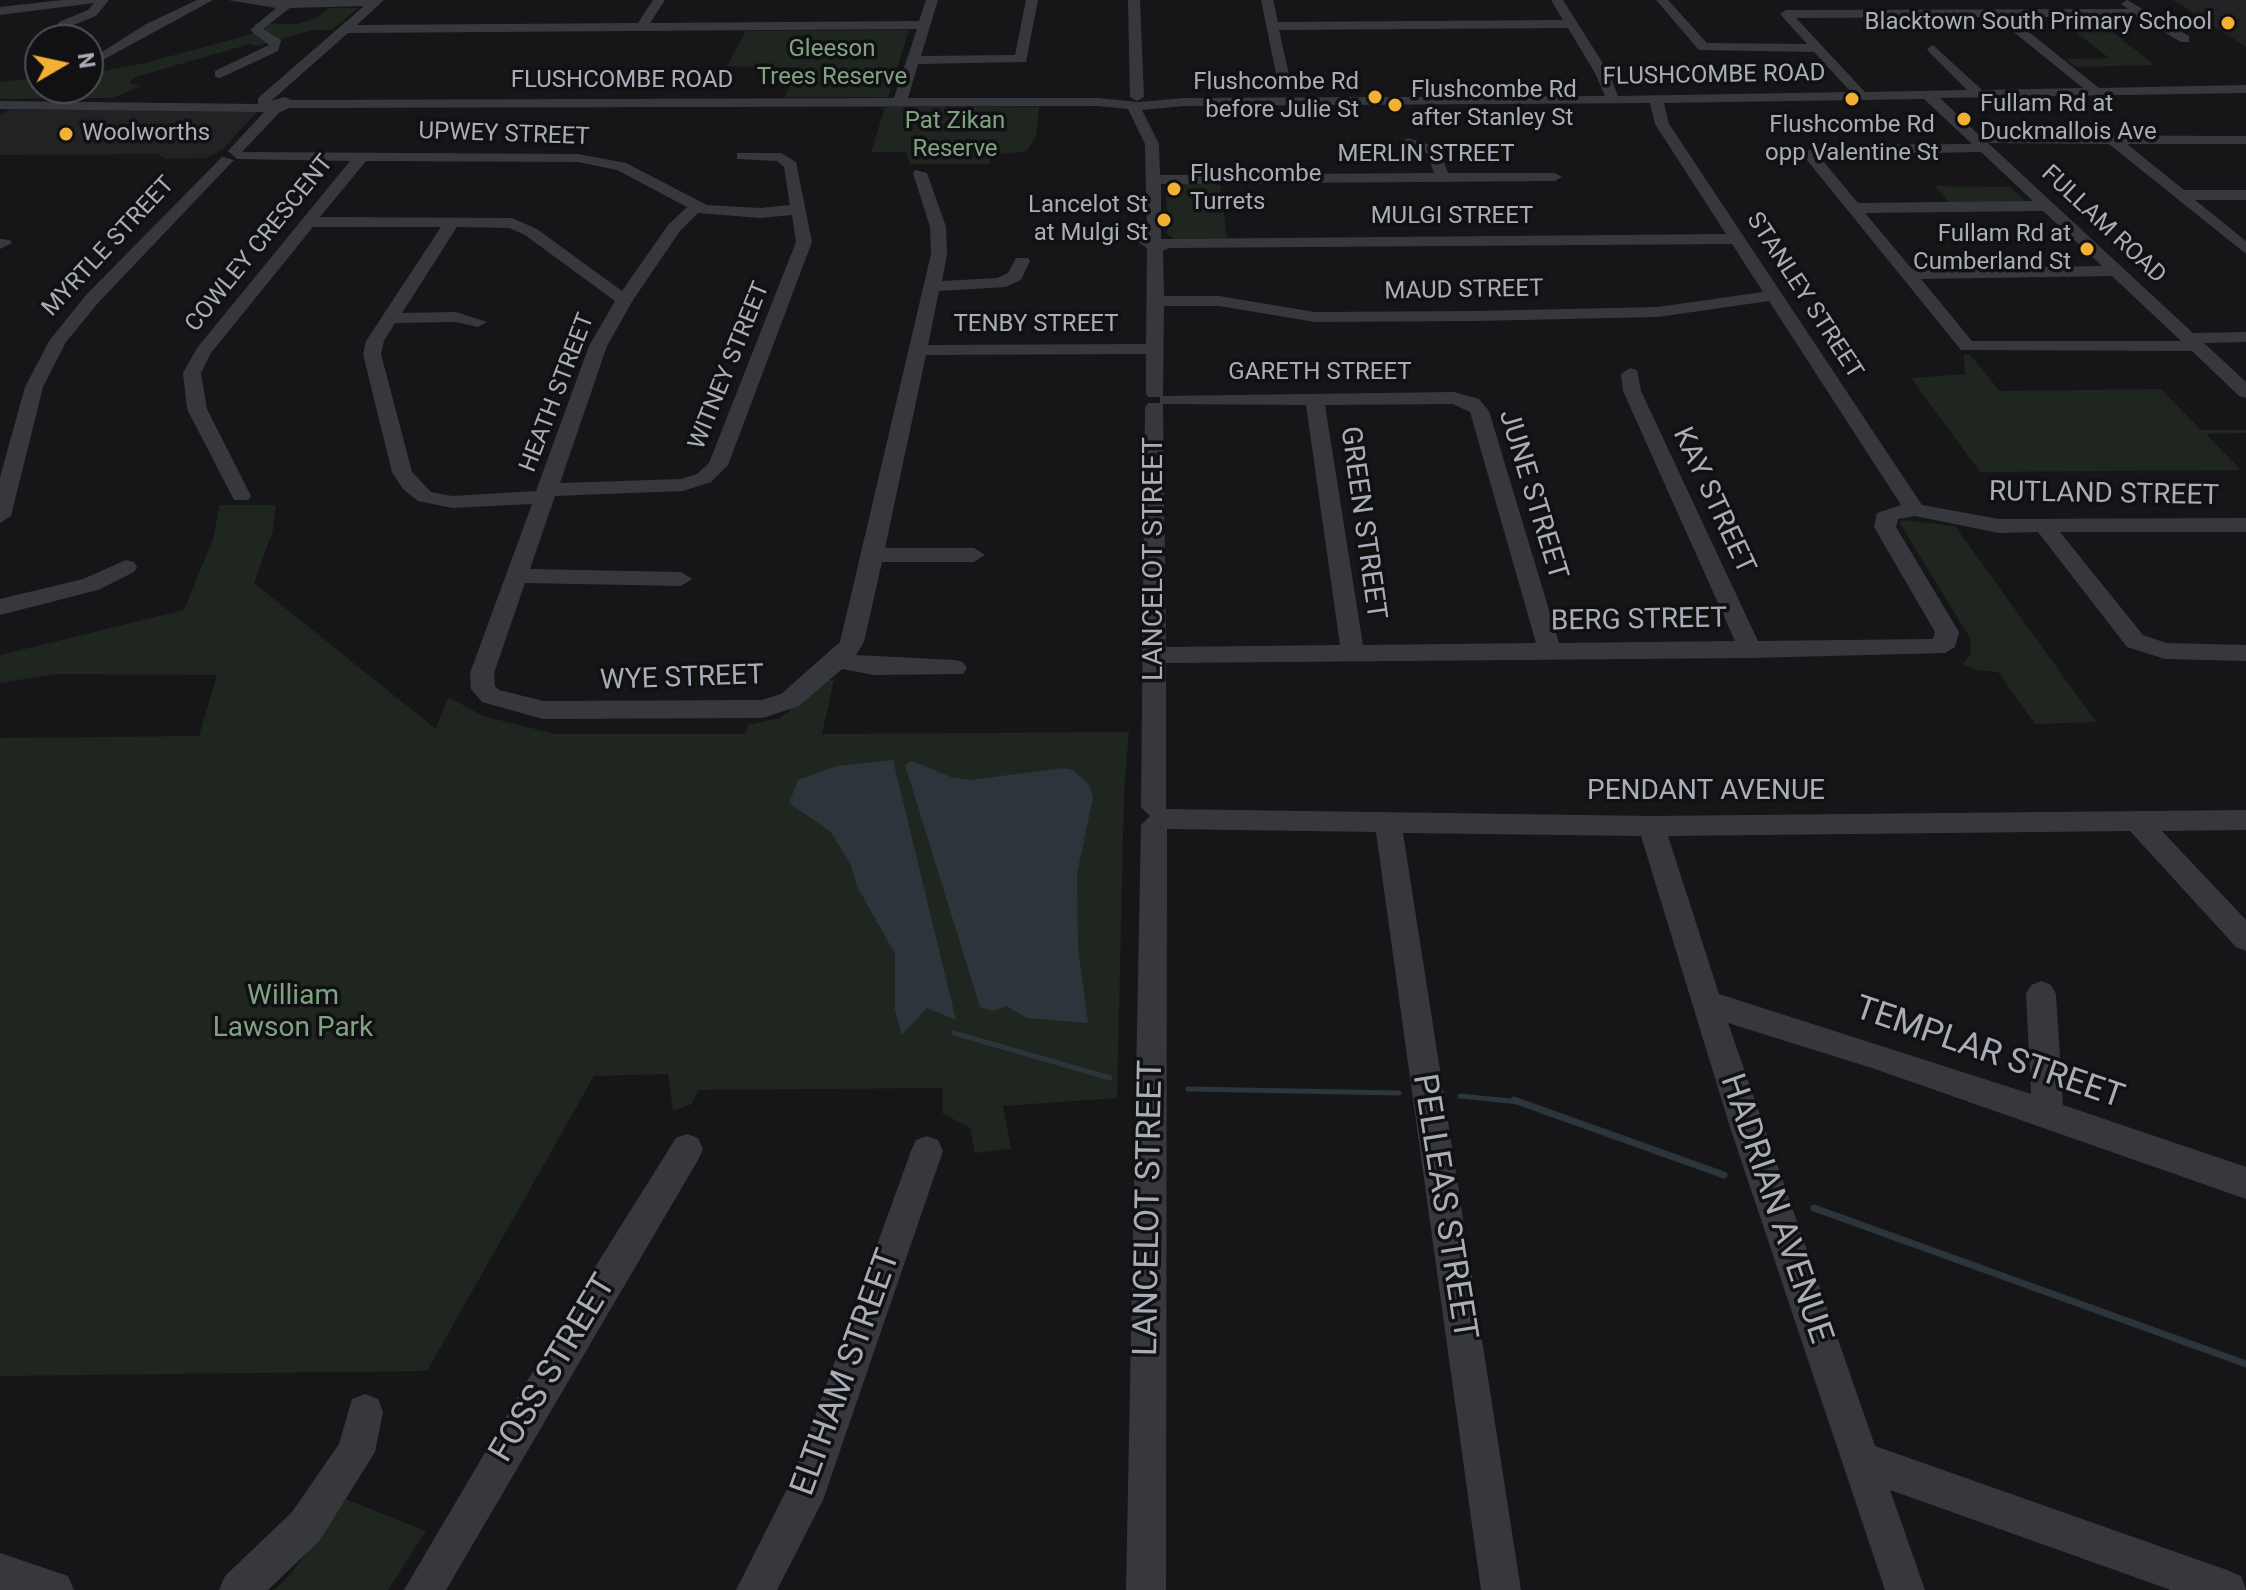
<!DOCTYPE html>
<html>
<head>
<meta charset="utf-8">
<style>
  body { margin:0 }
  #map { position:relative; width:2246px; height:1590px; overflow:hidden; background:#161618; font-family:Roboto,sans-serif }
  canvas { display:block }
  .north { position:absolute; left:24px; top:24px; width:80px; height:80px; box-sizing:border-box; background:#111113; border:2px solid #4d4f55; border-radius:50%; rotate:81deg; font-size:22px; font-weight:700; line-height:32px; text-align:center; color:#a8adb8 }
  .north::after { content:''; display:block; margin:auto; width:28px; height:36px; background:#f2b134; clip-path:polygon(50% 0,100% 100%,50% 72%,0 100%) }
</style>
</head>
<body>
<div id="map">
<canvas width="2246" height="1590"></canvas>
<div class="north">N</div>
</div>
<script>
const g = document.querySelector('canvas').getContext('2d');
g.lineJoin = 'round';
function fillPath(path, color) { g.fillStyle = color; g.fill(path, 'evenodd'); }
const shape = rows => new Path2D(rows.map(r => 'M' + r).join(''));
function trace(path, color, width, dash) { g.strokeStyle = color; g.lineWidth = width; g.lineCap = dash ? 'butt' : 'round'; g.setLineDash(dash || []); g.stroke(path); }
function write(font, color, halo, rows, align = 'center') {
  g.font = font + ' Roboto,sans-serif'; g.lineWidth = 7; g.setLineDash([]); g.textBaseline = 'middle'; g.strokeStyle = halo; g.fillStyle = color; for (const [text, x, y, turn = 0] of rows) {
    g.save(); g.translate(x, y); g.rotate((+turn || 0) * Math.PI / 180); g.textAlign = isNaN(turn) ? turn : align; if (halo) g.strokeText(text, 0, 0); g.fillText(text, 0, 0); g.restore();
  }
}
fillPath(shape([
  [2173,0,2246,0,2246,47],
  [8,110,193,110,258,111,223,149,207,158,165,159,158,154,0,155,0,116]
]), '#222225');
fillPath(shape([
  [329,8,358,8,332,30,313,30,256,46,250,44,135,77,129,83,141,86,113,98,0,99,0,82,26,79,42,90,88,88,88,76,93,73,145,63,252,34,255,23,298,24,316,18],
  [2070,17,2096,31,2111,31,2155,65,2076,67,2066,59,2109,58,2074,31,2089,31],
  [909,30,888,97,785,97,798,68,727,66,746,31],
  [885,107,1039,107,1036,136,1027,151,992,155,989,164,910,164,906,152,871,152],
  [1220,183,1227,238,1175,239,1167,234,1166,184],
  [1935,186,2010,187,2028,203,1949,203],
  [1964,355,1970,355,2000,391,2161,389,2201,430,2246,430,2246,433,2206,434,2241,470,1980,472,1911,378,1965,374],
  [220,505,276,505,273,530,254,583,436,729,448,697,483,716,555,734,745,734,748,725,780,718,827,680,834,680,822,734,1129,732,1124,793,1117,1098,1003,1106,1011,1149,975,1153,970,1128,942,1113,943,1088,698,1090,692,1104,673,1111,668,1074,594,1076,427,1371,0,1376,0,738,199,736,217,675,55,674,0,683,0,655,184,610,213,539],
  [1904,520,1955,526,2096,722,2035,724,1998,672,1975,670,1963,664,1971,653,1970,638,1899,522],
  [345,1499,426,1531,388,1590,274,1590,290,1575]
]), '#1e261f');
fillPath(shape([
  [893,760,956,1020,927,1008,902,1035,895,1010,895,954,857,886,850,863,831,832,789,803,798,780,837,766],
  [912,761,951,777,970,780,1063,768,1073,770,1089,785,1093,797,1077,874,1078,948,1088,1023,1027,1018,1006,1006,993,1011,980,1007,905,765]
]), '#2c353c');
trace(shape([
  [954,1033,1110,1078],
  [1188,1089,1399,1093],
  [1460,1096,1519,1102]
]), '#2c353c', 5);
trace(shape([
  [1514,1100,1724,1175],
  [1814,1208,2246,1364]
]), '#2c353c', 7);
fillPath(shape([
  [62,0,109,0,96,16,63,29,57,25,59,22,88,10,94,3,0,15,0,7,62,0],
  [197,0,213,0,88,68,88,61,146,24,197,0],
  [228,0,384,0,357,25,638,23,653,0,665,0,650,23,919,21,926,0,938,0,921,56,1015,55,1026,0,1038,0,1026,62,918,64,908,98,1098,98,1139,102,1184,98,1605,96,1595,73,1568,28,1279,30,1289,75,1277,78,1261,0,1273,0,1278,22,1563,20,1551,0,1563,0,1609,73,1618,96,1851,92,1814,52,1699,50,1656,0,1668,0,1707,43,1807,44,1780,14,1786,10,2128,9,2121,4,2127,0,2189,36,2189,42,2181,42,2139,17,2010,17,2099,88,2246,85,2246,93,1940,98,1979,135,2246,136,2246,144,2127,144,2184,190,2246,190,2246,200,2195,200,2246,241,2246,254,2109,144,1988,143,2193,333,2246,332,2246,342,2204,343,2246,382,2246,398,2239,396,2192,351,1961,350,1802,154,1819,145,1972,144,1924,99,1664,103,1669,124,1922,505,1999,519,2246,518,2246,532,2060,532,2143,635,2166,643,2246,645,2246,661,2165,659,2127,647,2038,532,1999,533,1915,516,1898,519,1896,527,1959,632,1955,647,1945,653,1751,658,1166,663,1166,809,1651,816,2246,810,2246,830,2162,831,2246,920,2246,951,2236,947,2130,831,1668,836,1719,994,2031,1094,2026,994,2031,985,2041,981,2051,985,2056,994,2063,1105,2246,1167,2246,1199,1872,1068,1728,1023,1875,1446,2227,1570,2241,1576,2246,1590,2171,1590,1890,1490,1925,1590,1885,1590,1729,1124,1641,836,1403,833,1521,1590,1481,1590,1376,832,1167,829,1166,1590,1126,1590,1141,825,1150,816,1141,807,1145,407,1148,403,1160,403,1160,397,1148,397,1146,393,1146,354,926,355,885,548,974,548,985,555,974,562,882,562,864,642,856,655,955,660,963,662,967,668,963,674,874,675,842,669,799,706,763,718,543,719,482,702,471,689,470,673,532,504,452,508,418,501,403,489,392,472,363,354,366,341,441,227,313,227,211,353,201,373,207,409,251,496,248,500,234,500,187,409,183,373,197,348,350,161,237,159,228,151,264,112,0,109,0,101,258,104,258,98,364,6,290,8,263,29,281,40,278,51,220,78,215,77,215,71,269,45,250,30,276,8,228,0],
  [1995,17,2083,88,1982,90,1933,45,1927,49,1929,52,1967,90,1865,92,1796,18,1995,17],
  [917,29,894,98,292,100,284,97,271,101,348,33,917,29],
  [1650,103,1655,124,1726,234,1161,239,1161,184,1555,181,1562,177,1555,173,1448,173,1438,147,1408,138,1401,142,1403,145,1427,153,1434,173,1160,175,1159,144,1142,110,1184,106,1650,103],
  [1098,106,1128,109,1145,144,1147,237,1138,242,1147,248,1146,344,928,345,939,291,1006,287,1021,280,1030,261,1028,258,1016,258,1008,273,997,278,942,281,947,254,946,227,927,173,915,170,913,173,930,227,931,254,840,642,781,694,762,700,543,701,499,690,495,686,494,673,525,583,681,586,692,579,681,572,530,569,555,496,683,491,711,482,728,465,812,242,796,162,781,153,737,153,737,159,777,161,784,167,790,205,760,208,707,205,626,163,578,154,242,152,280,112,290,108,1098,106],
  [1981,152,2033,201,1858,203,1818,155,1981,152],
  [366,161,578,162,617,170,687,207,668,225,622,291,537,229,512,218,320,217,366,161],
  [2043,211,2102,266,1912,269,1865,213,2043,211],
  [698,213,760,218,792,215,796,242,709,463,697,474,681,479,560,483,607,346,633,300,680,231,698,213],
  [457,227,509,228,525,235,615,301,589,346,536,491,452,496,431,492,412,472,381,354,384,341,395,323,456,322,478,327,487,322,456,312,402,313,457,227],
  [1732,244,1763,292,1658,307,1475,311,1315,312,1219,296,1164,296,1163,251,1169,248,1732,244],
  [2112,276,2181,341,1972,341,1921,279,2112,276],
  [1769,301,1901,505,1877,513,1874,527,1935,632,1933,639,1758,641,1641,391,1637,370,1630,368,1621,374,1623,391,1735,641,1559,643,1489,411,1479,399,1454,392,1163,396,1164,306,1219,306,1315,322,1475,321,1658,317,1769,301],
  [1163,404,1306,405,1340,645,1166,647,1163,404],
  [1453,404,1470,412,1536,643,1363,645,1325,405,1453,404],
  [1128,0,1140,0,1144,97,1137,101,1130,97,1128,0],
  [222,157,234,160,98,303,66,342,43,387,11,516,0,523,0,477,25,387,49,341,86,295,222,157],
  [0,239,10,240,12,243,0,249,0,239],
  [126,560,134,562,137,567,134,572,98,590,0,615,0,599,83,579,126,560],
  [687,1134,698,1138,703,1149,698,1160,446,1590,404,1590,585,1283,676,1138,687,1134],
  [927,1136,938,1140,943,1151,823,1500,777,1590,736,1590,793,1477,911,1151,916,1140,927,1136],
  [365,1394,378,1399,383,1412,375,1452,320,1540,268,1590,219,1590,225,1576,292,1512,339,1444,352,1399,365,1394],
  [0,1553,68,1576,74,1590,0,1590,0,1553]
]), '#37383d');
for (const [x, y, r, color] of [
  [2228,23,8,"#f2b134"],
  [1375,97,8,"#f2b134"],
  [1852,99,8,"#f2b134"],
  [1395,105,8,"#f2b134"],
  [1964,119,8,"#f2b134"],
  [66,134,8,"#f2b134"],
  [1174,189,8,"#f2b134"],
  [1164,220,8,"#f2b134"],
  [2087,249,8,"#f2b134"]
]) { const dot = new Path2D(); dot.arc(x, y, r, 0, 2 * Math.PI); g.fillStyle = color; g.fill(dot); trace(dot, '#111113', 3); }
write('24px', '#a8adb8', '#111113', [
  ["Blacktown South Primary School",2212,23],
  ["Flushcombe Rd",1359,83],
  ["before Julie St",1359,111],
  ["Flushcombe Rd",1411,91,"left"],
  ["after Stanley St",1411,119,"left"],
  ["Fullam Rd at",1980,105,"left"],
  ["Duckmallois Ave",1980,133,"left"],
  ["Flushcombe Rd",1852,126,"center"],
  ["opp Valentine St",1852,154,"center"],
  ["Woolworths",82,134,"left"],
  ["Flushcombe",1190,175,"left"],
  ["Turrets",1190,203,"left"],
  ["Lancelot St",1148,206],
  ["at Mulgi St",1148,234],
  ["Fullam Rd at",2071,235],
  ["Cumberland St",2071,263]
], 'right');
write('24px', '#7fa381', '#111113', [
  ["Gleeson",832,50],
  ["Trees Reserve",832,78],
  ["Pat Zikan",955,122],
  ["Reserve",955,150]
]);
write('24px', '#a8adb8', '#111113', [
  ["FLUSHCOMBE ROAD",1714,76,-1],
  ["FLUSHCOMBE ROAD",622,81],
  ["UPWEY STREET",504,135,2],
  ["MERLIN STREET",1426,155],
  ["MULGI STREET",1452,217],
  ["FULLAM ROAD",2103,225,43],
  ["COWLEY CRESCENT",260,244,-51],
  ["MYRTLE STREET",109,247,-47],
  ["MAUD STREET",1464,291,-1],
  ["STANLEY STREET",1804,296,57],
  ["TENBY STREET",1036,325],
  ["WITNEY STREET",730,366,-68],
  ["GARETH STREET",1320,373],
  ["HEATH STREET",558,393,-69]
]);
write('28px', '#a8adb8', '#111113', [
  ["JUNE STREET",1532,495,73],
  ["RUTLAND STREET",2104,495,1],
  ["KAY STREET",1713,501,65],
  ["GREEN STREET",1362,523,82],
  ["LANCELOT STREET",1155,559,-90],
  ["BERG STREET",1639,621,-1],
  ["WYE STREET",682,679,-2],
  ["PENDANT AVENUE",1706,792]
]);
write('28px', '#7fa381', '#111113', [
  ["William",293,997],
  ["Lawson Park",293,1029]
]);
write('34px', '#a8adb8', '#111113', [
  ["TEMPLAR STREET",1989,1054,19],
  ["PELLEAS STREET",1443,1207,81],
  ["LANCELOT STREET",1150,1208,-89],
  ["HADRIAN AVENUE",1775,1209,71],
  ["FOSS STREET",554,1369,-59],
  ["ELTHAM STREET",847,1373,-70]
]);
</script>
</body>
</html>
